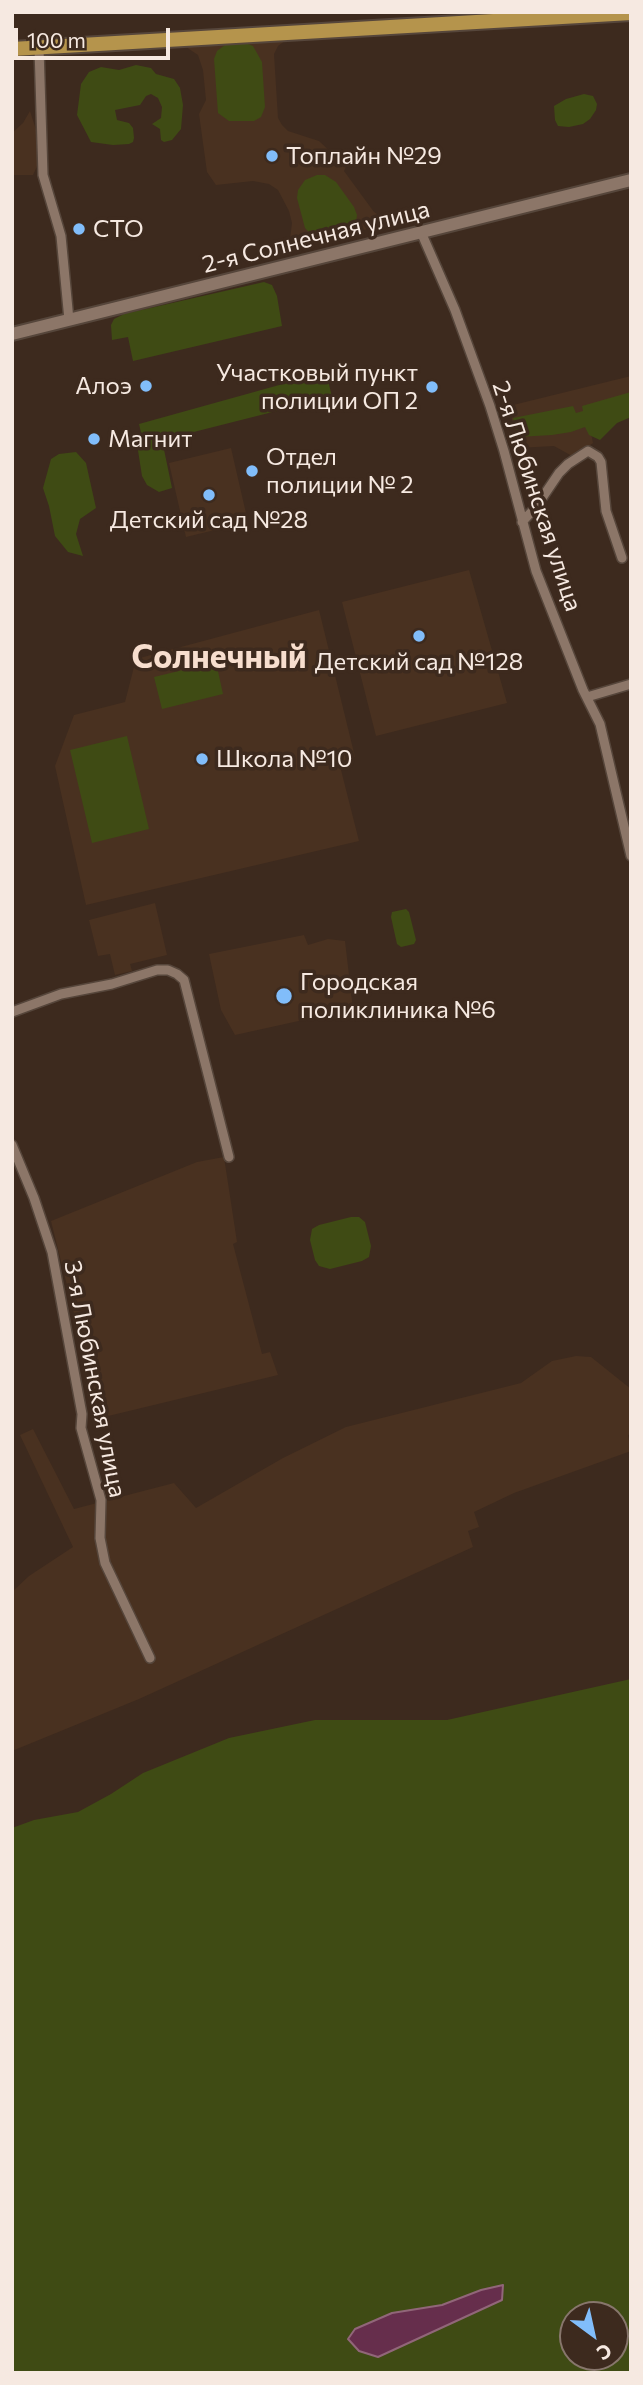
<!DOCTYPE html>
<html>
<head>
<meta charset="utf-8">
<style>
  body { margin:0 }
  #map { position:relative; width:643px; height:2385px; overflow:hidden; background:#3d2a1e; font-family:Commissioner,sans-serif }
  canvas { display:block }
  .frame { position:absolute; inset:0; border:14px solid #f6e9e1; pointer-events:none }
  .north { position:absolute; left:559px; top:2301px; width:70px; height:70px; box-sizing:border-box; background:#3d2a1e; border:2px solid #87766c; border-radius:50%; rotate:147deg; font-size:19px; font-weight:700; line-height:28px; text-align:center; color:#f6e9e1 }
  .north::after { content:''; display:block; margin:auto; width:24px; height:32px; background:#81bdfa; clip-path:polygon(50% 0,100% 100%,50% 72%,0 100%) }
  .scale { position:absolute; left:14px; top:28px; width:156px; height:32px; box-sizing:border-box; border:4px solid #f6e9e1; border-top:0; padding-left:9px; font-size:21px; line-height:24px; white-space:nowrap; color:#f6e9e1; -webkit-text-stroke:5px #3d2a1e; paint-order:stroke }
</style>
</head>
<body>
<div id="map">
<canvas width="643" height="2385"></canvas>
<div class="frame"></div>
<div class="north">С</div>
<div class="scale">100 m</div>
</div>
<script>
const g = document.querySelector('canvas').getContext('2d');
g.lineJoin = 'round';
function fillPath(path, color) { g.fillStyle = color; g.fill(path, 'evenodd'); }
const shape = rows => new Path2D(rows.map(r => 'M' + r).join(''));
function trace(path, color, width, dash) { g.strokeStyle = color; g.lineWidth = width; g.lineCap = dash ? 'butt' : 'round'; g.setLineDash(dash || []); g.stroke(path); }
function write(font, color, halo, rows, align = 'center') {
  g.font = font + ' Commissioner,sans-serif'; g.lineWidth = 7; g.setLineDash([]); g.textBaseline = 'middle'; g.strokeStyle = halo; g.fillStyle = color; for (const [text, x, y, turn = 0] of rows) {
    g.save(); g.translate(x, y); g.rotate((+turn || 0) * Math.PI / 180); g.textAlign = isNaN(turn) ? turn : align; if (halo) g.strokeText(text, 0, 0); g.fillText(text, 0, 0); g.restore();
  }
}
fillPath(shape([
  [286,40,278,46,274,54,278,118,282,125,288,131,319,141,333,154,368,149,371,161,346,167,344,171,374,212,391,223,281,251,290,239,292,223,289,211,278,190,269,184,253,181,216,185,207,172,199,114,206,100,203,70,198,55,186,47],
  [30,111,37,133,39,162,33,175,12,175,12,133,23,123],
  [631,376,631,394,586,407,593,443,574,457,554,446,518,448,509,406],
  [231,448,248,522,186,537,169,463],
  [469,570,507,703,376,736,342,602],
  [319,610,355,757,339,762,359,841,86,905,55,766,74,715,125,702,136,659],
  [155,903,167,955,130,964,132,971,115,975,110,954,98,956,89,920],
  [304,935,308,945,328,939,345,941,353,1009,235,1035,221,1010,209,954],
  [224,1157,237,1242,233,1244,262,1354,270,1352,278,1375,100,1418,51,1221,197,1162],
  [576,1356,591,1357,631,1389,631,1434,628,1435,631,1451,514,1493,474,1512,479,1527,468,1531,473,1547,139,1699,12,1751,12,1592,29,1576,73,1547,20,1435,33,1429,74,1509,174,1483,196,1508,283,1458,346,1427,521,1383,552,1361]
]), '#493120');
fillPath(shape([
  [233,42,243,42,253,46,262,62,265,107,261,117,254,121,229,121,218,113,214,59,217,51,225,45],
  [136,65,151,68,156,74,174,79,180,88,183,105,181,129,172,140,164,142,161,140,160,129,152,124,161,118,162,107,158,98,151,94,146,96,140,105,115,110,117,120,129,123,133,128,134,138,133,142,129,144,113,145,91,142,77,115,81,84,89,72,101,67,119,70],
  [584,94,593,96,597,104,596,110,590,119,583,124,569,127,558,126,555,120,554,106,566,99],
  [317,175,325,175,336,182,354,207,357,215,356,222,347,232,321,240,316,239,305,228,297,198,298,190,305,180],
  [264,282,272,285,277,296,282,326,133,361,128,337,112,340,111,325,114,319,124,314],
  [326,372,332,397,162,440,172,488,159,492,147,485,142,476,137,444,143,441,139,424],
  [631,392,631,417,617,423,600,440,589,435,585,427,571,432,552,435,518,437,513,418,573,406,576,413,583,411,582,406],
  [76,452,86,463,96,508,80,519,76,534,83,556,68,552,55,536,49,506,43,488,51,459,59,454],
  [216,662,223,694,162,709,154,677],
  [127,736,149,829,92,843,70,750],
  [406,909,409,912,416,940,414,944,401,947,397,944,391,917,392,912],
  [351,1217,359,1217,365,1222,371,1246,369,1257,362,1261,330,1269,319,1266,315,1260,310,1240,312,1229,319,1225],
  [631,1679,631,2373,12,2373,12,1828,34,1820,78,1812,111,1794,143,1773,229,1738,315,1720,447,1720],
  [503,2286,348,2339,355,2329,392,2313,442,2305,481,2290],
  [573,2315,615,2315,615,2357,573,2357]
]), '#3f4b14');
const water = shape([
  [503,2285,502,2300,378,2357,359,2351,348,2339,355,2329,392,2313,442,2305,481,2290,503,2285]
]);
fillPath(water, '#662e4c');
trace(water, '#916679', 2);
const minor = shape([
  [39,48,43,175,61,236,69,320],
  [421,232,455,310,490,406,504,451,536,571,583,690,600,724,631,856],
  [522,522,536,507,559,473,568,464,588,451,598,457,601,462,606,511,622,558],
  [587,697,631,684],
  [12,1012,61,994,112,984,157,970,168,970,177,974,184,980,229,1157],
  [12,1145,34,1198,52,1252,82,1414,81,1428,101,1500,100,1538,105,1563,150,1658]
]);
const secondary = shape([
  [12,334,631,180]
]);
const primary = shape([
  [12,49,631,13]
]);
trace(minor, '#56463b', 12);
trace(secondary, '#56463b', 16);
trace(primary, '#56463b', 18);
trace(minor, '#8c7668', 9);
trace(secondary, '#8c7668', 12);
trace(primary, '#b5944c', 14);
for (const [x, y, r, color] of [
  [272,156,7,"#81bdfa"],
  [79,229,7,"#81bdfa"],
  [146,386,7,"#81bdfa"],
  [432,387,7,"#81bdfa"],
  [94,439,7,"#81bdfa"],
  [252,471,7,"#81bdfa"],
  [209,495,7,"#81bdfa"],
  [419,636,7,"#81bdfa"],
  [202,759,7,"#81bdfa"],
  [284,996,9,"#81bdfa"]
]) { const dot = new Path2D(); dot.arc(x, y, r, 0, 2 * Math.PI); g.fillStyle = color; g.fill(dot); trace(dot, '#3d2a1e', 2.5); }
write('24px', '#f6e9e1', '#3d2a1e', [
  ["Топлайн №29",286,156],
  ["СТО",93,229],
  ["Участковый пункт",418,373,"right"],
  ["полиции ОП 2",418,401,"right"],
  ["Алоэ",132,386,"right"],
  ["Магнит",108,439],
  ["Отдел",266,457],
  ["полиции № 2",266,485],
  ["Детский сад №28",209,520,"center"],
  ["Детский сад №128",419,662,"center"],
  ["Школа №10",216,759],
  ["Городская",300,982],
  ["поликлиника №6",300,1010]
], 'left');
write('24px', '#f6e9e1', '#3d2a1e', [
  ["2-я Солнечная улица",316,237,-14],
  ["2-я Любинская улица",537,496,72],
  ["3-я Любинская улица",95,1379,79]
]);
write('bold 32px', '#f7dece', '#3d2a1e', [
  ["Солнечный",219,657]
]);
</script>
</body>
</html>
